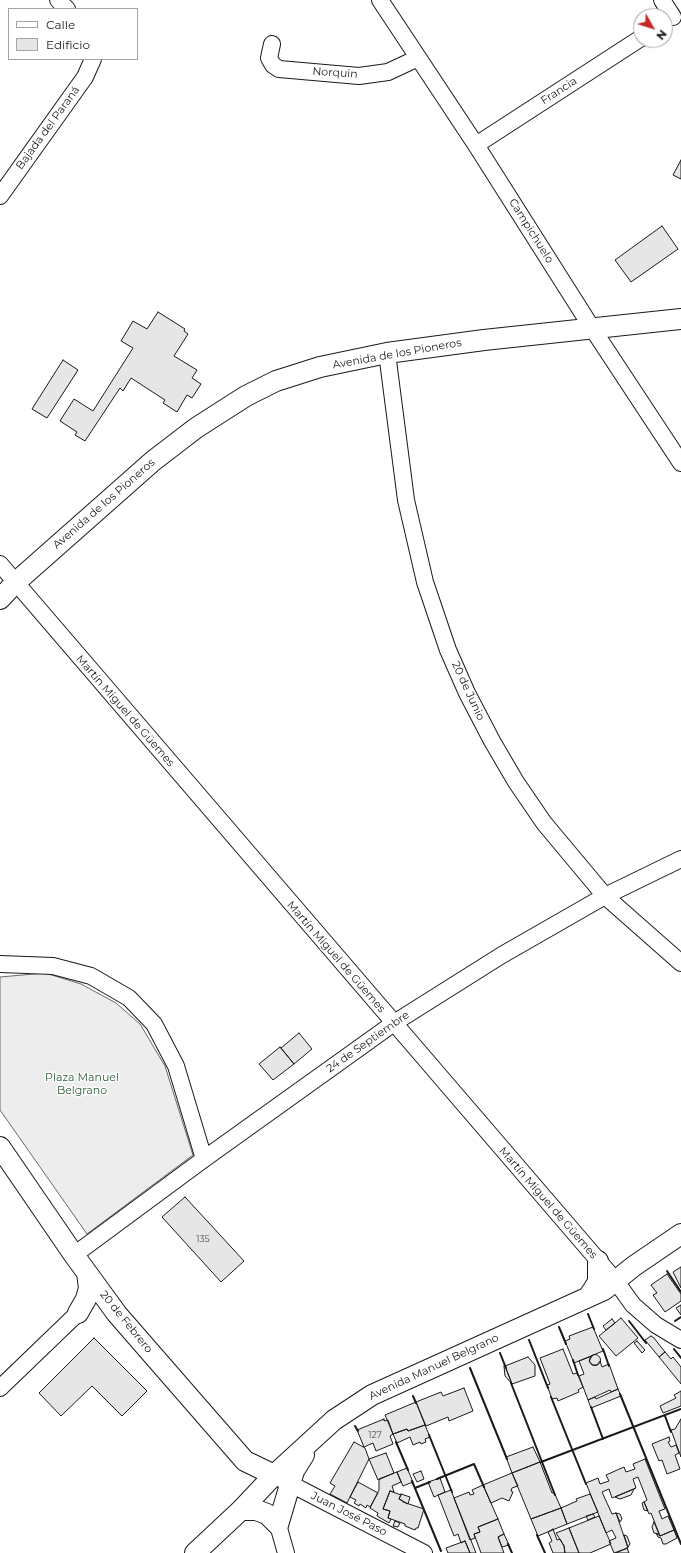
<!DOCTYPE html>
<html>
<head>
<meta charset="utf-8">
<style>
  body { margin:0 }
  #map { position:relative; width:681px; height:1553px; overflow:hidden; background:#fff; font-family:Montserrat,sans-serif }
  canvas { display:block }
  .legend { position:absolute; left:8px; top:8px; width:130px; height:52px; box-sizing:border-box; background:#fff; border:1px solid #a3a3a3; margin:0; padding:5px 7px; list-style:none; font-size:12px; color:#1a1a1a }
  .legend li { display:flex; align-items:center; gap:8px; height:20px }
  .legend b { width:20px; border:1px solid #a3a3a3 }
  .north { position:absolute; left:633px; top:8px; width:40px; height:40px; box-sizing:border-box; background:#fff; border:1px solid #a3a3a3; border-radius:50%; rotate:129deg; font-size:11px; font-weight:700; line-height:16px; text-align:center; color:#1a1a1a }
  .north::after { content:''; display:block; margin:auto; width:14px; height:18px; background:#c62828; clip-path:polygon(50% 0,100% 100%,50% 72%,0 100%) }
</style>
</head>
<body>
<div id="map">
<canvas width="681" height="1553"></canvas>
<ul class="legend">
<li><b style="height:5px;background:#fff"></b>Calle</li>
<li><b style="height:11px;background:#e6e6e6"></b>Edificio</li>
</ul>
<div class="north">N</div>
</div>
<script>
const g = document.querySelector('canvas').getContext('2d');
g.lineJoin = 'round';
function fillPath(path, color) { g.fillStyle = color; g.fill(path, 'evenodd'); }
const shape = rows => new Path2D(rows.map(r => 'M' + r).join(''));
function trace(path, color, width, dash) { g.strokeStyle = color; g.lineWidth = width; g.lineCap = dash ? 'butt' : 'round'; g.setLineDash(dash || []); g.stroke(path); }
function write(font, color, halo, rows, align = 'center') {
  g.font = font + ' Montserrat,sans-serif'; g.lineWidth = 3; g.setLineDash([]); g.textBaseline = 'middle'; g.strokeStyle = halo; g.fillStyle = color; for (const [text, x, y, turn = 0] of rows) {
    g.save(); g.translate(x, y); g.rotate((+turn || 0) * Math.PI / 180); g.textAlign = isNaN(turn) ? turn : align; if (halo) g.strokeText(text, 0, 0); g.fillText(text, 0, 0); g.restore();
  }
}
const built = shape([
  [45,973,81,984,116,1003,140,1024,165,1066,193,1155,87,1234,0,1110,0,977,45,973]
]);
fillPath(built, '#ededed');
trace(built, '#6a6a6a', 1);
const building = shape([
  [681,160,681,179,673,175,681,160],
  [662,226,678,249,631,282,615,260,662,226],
  [158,312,185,329,184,331,188,334,174,356,197,370,192,378,201,384,192,398,187,395,177,412,163,403,165,400,131,378,123,391,120,388,85,441,75,435,77,432,60,421,74,399,93,411,133,348,121,341,133,321,147,329,158,312],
  [63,360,78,370,47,418,32,409,63,360],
  [299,1033,312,1049,294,1064,281,1048,299,1033],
  [280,1047,294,1064,273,1080,259,1064,280,1047],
  [185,1197,244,1261,221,1282,162,1217,185,1197],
  [681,1267,681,1288,673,1272,681,1267],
  [667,1274,681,1294,681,1301,665,1312,653,1295,657,1293,651,1285,667,1274],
  [681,1305,681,1315,676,1308,681,1305],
  [621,1318,638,1338,616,1356,599,1336,621,1318],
  [612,1319,615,1323,606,1330,603,1326,612,1319],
  [593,1327,603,1351,574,1363,565,1341,570,1339,569,1336,593,1327],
  [651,1336,654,1338,665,1352,659,1357,645,1340,651,1336],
  [94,1338,147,1391,122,1416,92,1386,61,1416,39,1393,94,1338],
  [637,1341,645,1350,642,1353,634,1343,637,1341],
  [563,1349,573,1374,577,1373,583,1387,578,1390,579,1392,558,1401,557,1398,552,1399,547,1385,550,1384,540,1358,563,1349],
  [665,1352,671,1359,673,1357,681,1367,681,1384,659,1357,665,1352],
  '589.5 1360a5.5 5.5 0 1 1 11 0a5.5 5.5 0 1 1-11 0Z',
  [592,1356,589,1361,592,1365,597,1365,600,1361,602,1367,609,1364,618,1389,611,1392,610,1390,588,1400,579,1376,584,1374,579,1361,592,1356],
  [528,1357,535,1365,535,1376,512,1384,505,1366,528,1357],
  [504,1366,505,1366,512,1384,505,1376,504,1366],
  [464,1388,473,1411,449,1421,448,1417,426,1426,416,1402,441,1392,443,1396,464,1388],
  [618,1389,621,1396,591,1408,588,1400,595,1397,596,1399,618,1389],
  [681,1391,681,1406,663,1413,660,1406,676,1398,674,1395,681,1391],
  [416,1402,425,1425,408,1431,407,1429,393,1434,385,1415,416,1402],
  [384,1419,384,1421,388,1420,393,1434,390,1436,393,1444,376,1451,373,1443,364,1447,357,1430,384,1419],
  [681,1419,681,1457,671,1430,675,1429,681,1419],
  [425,1425,430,1437,425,1439,426,1442,421,1444,420,1442,413,1445,410,1437,397,1443,393,1434,407,1429,408,1431,425,1425],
  [669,1437,670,1441,668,1442,671,1447,676,1445,679,1453,675,1455,680,1469,667,1474,662,1460,659,1461,652,1444,669,1437],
  [354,1442,365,1448,369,1459,347,1503,330,1494,335,1486,330,1483,354,1442],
  [533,1447,540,1462,512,1473,506,1457,533,1447],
  [386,1453,394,1473,378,1480,369,1459,386,1453],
  [645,1459,665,1509,659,1511,662,1519,668,1516,674,1530,660,1536,651,1513,649,1514,644,1502,647,1500,638,1477,633,1479,636,1488,612,1498,609,1489,602,1492,612,1514,616,1513,628,1548,614,1553,609,1541,616,1538,612,1530,606,1533,586,1483,598,1478,600,1484,609,1481,606,1475,624,1467,626,1472,635,1469,633,1464,645,1459],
  [540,1462,552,1493,554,1492,561,1508,531,1519,512,1473,540,1462],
  [407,1468,413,1482,403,1486,397,1472,407,1468],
  [421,1471,424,1479,417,1482,413,1474,421,1471],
  [397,1472,401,1482,392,1486,394,1492,390,1491,383,1509,390,1511,388,1518,391,1519,389,1523,377,1516,378,1513,370,1508,379,1490,379,1479,397,1472],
  [512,1473,518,1486,512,1488,511,1491,513,1492,509,1501,502,1498,491,1503,483,1485,512,1473],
  [440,1478,445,1492,434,1497,428,1482,440,1478],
  [358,1482,378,1493,370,1507,367,1505,366,1508,360,1504,359,1506,354,1503,356,1500,350,1497,358,1482],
  [483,1485,498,1519,478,1527,480,1532,474,1534,475,1538,470,1540,454,1498,469,1492,470,1495,474,1494,472,1490,483,1485],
  [634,1489,631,1495,620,1499,615,1497,634,1489],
  [451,1490,454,1498,476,1553,470,1553,465,1541,461,1543,458,1534,454,1536,438,1495,451,1490],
  [390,1491,401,1495,399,1499,403,1501,403,1502,424,1509,418,1528,416,1528,415,1530,405,1526,405,1524,388,1518,390,1511,383,1509,390,1491],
  [401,1494,410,1497,408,1504,399,1499,401,1494],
  [590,1494,598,1512,567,1524,561,1508,577,1501,576,1499,590,1494],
  [644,1502,648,1511,644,1510,642,1503,644,1502],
  [561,1508,567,1524,538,1536,531,1519,561,1508],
  [616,1513,620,1514,622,1519,620,1522,616,1513],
  [593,1514,595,1517,588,1520,586,1516,593,1514],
  [599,1516,611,1544,590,1553,579,1553,569,1528,599,1516],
  [498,1519,504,1534,498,1537,504,1553,481,1553,474,1534,480,1532,478,1527,498,1519],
  [395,1521,400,1523,398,1527,393,1526,395,1521],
  [654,1522,659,1534,654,1533,652,1527,654,1522],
  [569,1528,579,1553,565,1553,564,1546,556,1533,569,1528],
  [553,1529,557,1540,560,1539,564,1546,565,1553,553,1553,549,1543,552,1541,548,1532,553,1529],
  [674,1530,677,1538,666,1544,663,1544,661,1538,658,1537,656,1533,660,1536,674,1530],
  [504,1534,509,1545,502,1547,498,1537,504,1534],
  [624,1535,627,1536,630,1544,628,1547,624,1535],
  [465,1541,470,1553,448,1553,446,1548,465,1541],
  [627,1548,629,1553,616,1553,627,1548]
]);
fillPath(building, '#e6e6e6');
trace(building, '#1a1a1a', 1);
const minor = shape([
  [58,0,67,9],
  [380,0,476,145,592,328,681,463],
  [662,0,673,17],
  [272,44,269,58,273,65,279,69,359,76,388,72,418,58],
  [476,145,641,38],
  [0,196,85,77,93,59],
  [387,353,406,500,425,582,448,650,467,693,492,741,516,782,544,823,605,896,681,963],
  [0,564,615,1280,633,1305,656,1325,681,1340],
  [0,964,53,966,91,976,129,998,154,1024,176,1066,204,1159],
  [74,1255,204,1159,394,1023,502,955,605,896,681,859],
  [0,1388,78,1313],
  [281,1479,424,1553],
  [278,1525,286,1553]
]);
const major = shape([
  [0,599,15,583,153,461,196,428,246,396,276,381,320,367,387,353,484,340,681,319],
  [0,1147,74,1255,117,1314,245,1461,274,1475],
  [589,1296,598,1282,598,1261],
  [78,1313,86,1299,89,1288,87,1273],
  [241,1510,256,1510,267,1514,278,1525],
  [278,1525,294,1471,304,1455],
  [195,1553,241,1510,274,1475,334,1420,372,1395,604,1290,634,1266,681,1234]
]);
trace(minor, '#1a1a1a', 18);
trace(major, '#1a1a1a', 22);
trace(minor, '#fff', 16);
trace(major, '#fff', 20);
trace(shape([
  [667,1271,681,1292],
  [588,1314,594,1329],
  [629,1321,646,1343],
  [675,1321,681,1317],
  [559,1327,566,1344],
  [529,1340,548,1388],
  [603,1349,609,1366],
  [674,1349,681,1358],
  [500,1353,506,1368],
  [573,1360,578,1375],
  [470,1368,507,1459],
  [511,1383,555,1495],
  [620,1394,681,1544],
  [413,1396,416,1403],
  [551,1397,586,1484],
  [591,1407,603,1439],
  [665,1416,671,1432],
  [355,1426,358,1431],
  [429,1435,452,1492],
  [396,1442,408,1470],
  [541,1462,681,1409],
  [437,1479,474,1464,484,1487],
  [412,1481,441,1551],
  [415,1488,430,1482],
  [537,1535,545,1553],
  [508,1544,512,1553]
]), '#1a1a1a', 2);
write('9px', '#4d4d4d', null, [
  ["135",203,1239],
  ["127",375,1435]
]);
write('11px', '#1a1a1a', '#fff', [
  ["Norquin",335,73,4],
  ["Francia",559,91,-33],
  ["Bajada del Paraná",48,128,-54],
  ["Campichuelo",531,231,58],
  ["Avenida de los Pioneros",397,354,-10],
  ["Avenida de los Pioneros",104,504,-41],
  ["20 de Junio",468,691,65],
  ["Martín Miguel de Güemes",125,711,49],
  ["Martín Miguel de Güemes",336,957,49],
  ["24 de Septiembre",368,1042,-35],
  ["Martín Miguel de Güemes",548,1203,49],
  ["20 de Febrero",126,1322,51],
  ["Avenida Manuel Belgrano",434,1367,-25],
  ["Juan José Paso",349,1514,27]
]);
write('11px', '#2b5a34', '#fff', [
  ["Plaza Manuel",82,1078],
  ["Belgrano",82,1091]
]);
</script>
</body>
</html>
